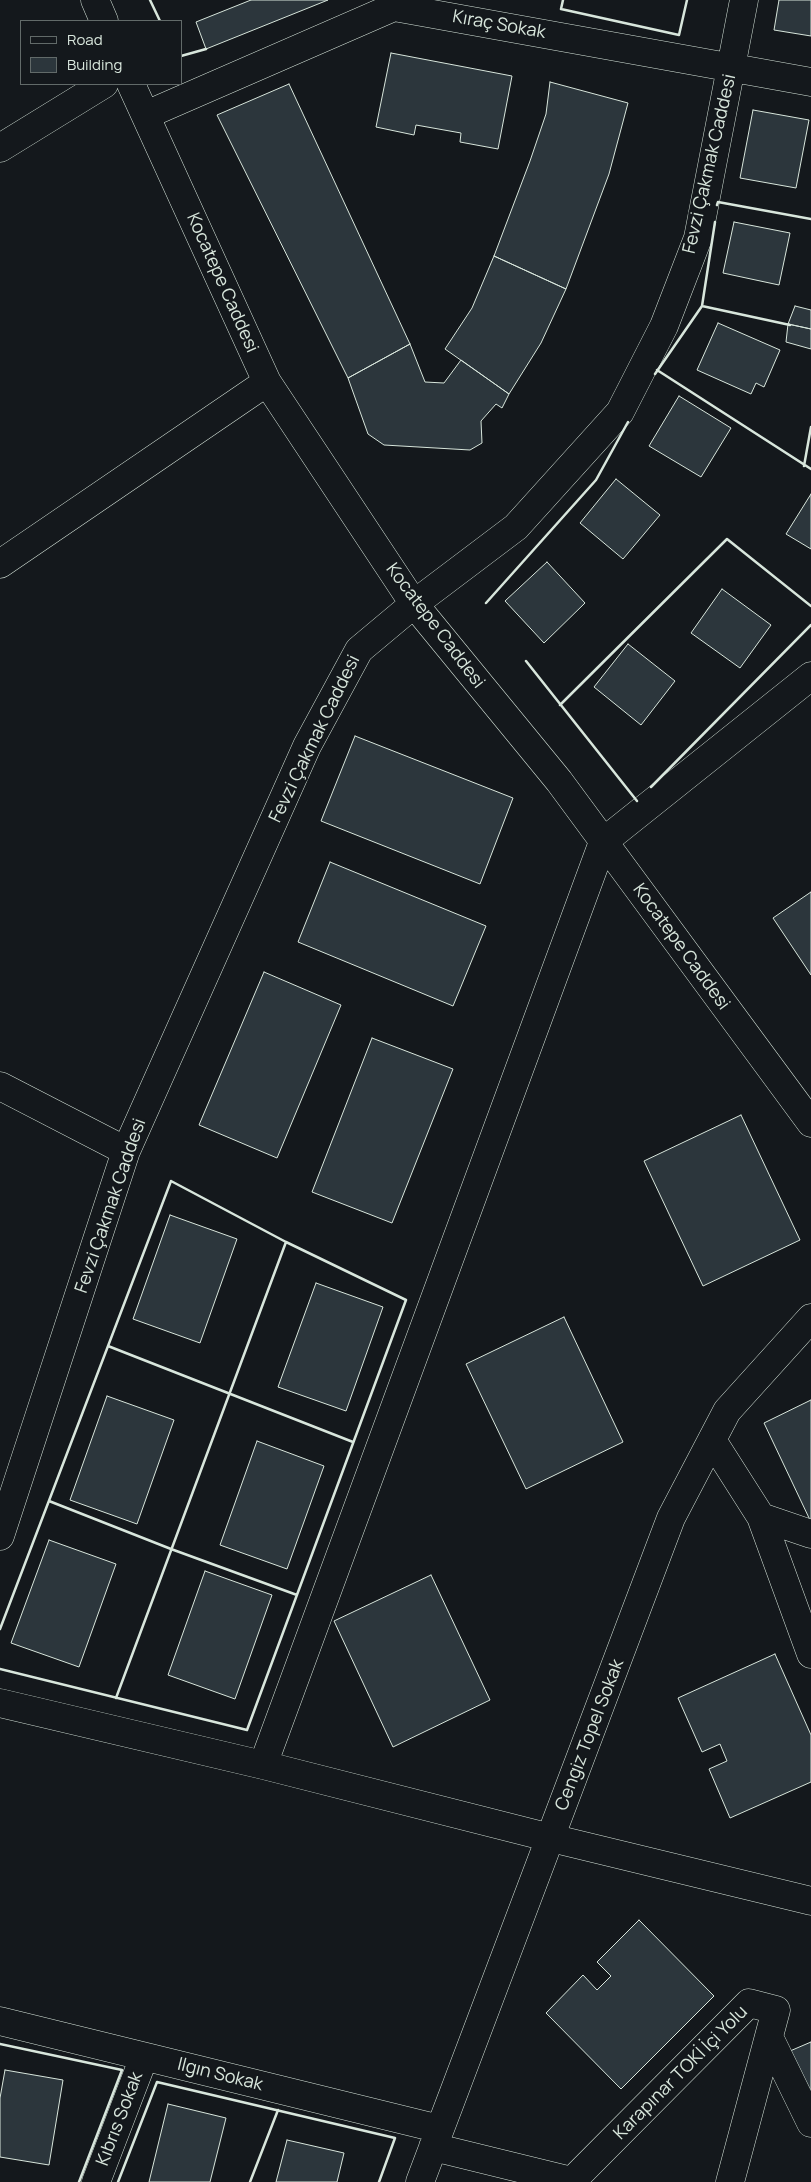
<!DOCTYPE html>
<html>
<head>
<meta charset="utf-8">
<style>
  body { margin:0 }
  #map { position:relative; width:811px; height:2182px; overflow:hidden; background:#14181c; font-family:Manrope,sans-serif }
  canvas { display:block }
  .legend { position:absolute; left:20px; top:20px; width:162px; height:65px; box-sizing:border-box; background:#14181c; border:1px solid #626a69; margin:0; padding:6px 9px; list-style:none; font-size:15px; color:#d8e6dc }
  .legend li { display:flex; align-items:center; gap:10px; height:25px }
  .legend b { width:25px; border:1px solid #626a69 }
</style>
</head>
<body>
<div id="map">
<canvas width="811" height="2182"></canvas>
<ul class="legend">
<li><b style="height:6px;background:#14181c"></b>Road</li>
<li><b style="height:14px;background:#2c363c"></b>Building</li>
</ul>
</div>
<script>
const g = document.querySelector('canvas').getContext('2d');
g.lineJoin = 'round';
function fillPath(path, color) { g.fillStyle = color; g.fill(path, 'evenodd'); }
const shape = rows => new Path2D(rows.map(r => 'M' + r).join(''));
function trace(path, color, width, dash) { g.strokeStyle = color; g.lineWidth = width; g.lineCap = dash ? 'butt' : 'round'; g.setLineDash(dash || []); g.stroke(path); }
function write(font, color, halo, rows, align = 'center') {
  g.font = font + ' Manrope,sans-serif'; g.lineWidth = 4; g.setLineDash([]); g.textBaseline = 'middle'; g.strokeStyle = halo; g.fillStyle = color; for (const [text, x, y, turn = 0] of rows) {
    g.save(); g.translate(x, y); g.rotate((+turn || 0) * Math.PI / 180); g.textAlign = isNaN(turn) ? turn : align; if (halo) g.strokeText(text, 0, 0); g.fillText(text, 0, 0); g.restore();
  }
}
const building = shape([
  [251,0,328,0,206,49,196,22,251,0],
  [779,0,811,0,811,36,774,30,779,0],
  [391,53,512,76,498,149,460,142,461,133,416,125,414,135,376,127,391,53],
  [550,82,628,103,609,174,566,289,494,256,530,161,546,114,550,82],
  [289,84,410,344,348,378,217,115,289,84],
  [753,110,809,120,796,188,740,178,753,110],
  [734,222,790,233,779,285,723,273,734,222],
  [494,256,566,289,541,343,509,394,445,349,472,308,494,256],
  [795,306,811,310,811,329,788,324,795,306],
  [718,323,780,350,764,387,756,383,751,394,697,370,718,323],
  [788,324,811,329,811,349,786,342,788,324],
  [410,344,425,382,444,383,461,360,509,394,502,408,496,404,481,421,482,443,470,450,384,445,368,434,348,378,410,344],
  [679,396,731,428,701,477,649,446,679,396],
  [616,479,660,515,623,559,580,523,616,479],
  [811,494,811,549,786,534,811,494],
  [547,562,585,603,544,643,505,601,547,562],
  [722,589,771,625,740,668,691,633,722,589],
  [628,644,675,681,641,725,594,687,628,644],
  [355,736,513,798,480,884,321,821,355,736],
  [330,862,486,926,453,1006,298,942,330,862],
  [811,892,811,975,773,918,811,892],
  [264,972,341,1005,277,1158,199,1125,264,972],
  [372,1038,453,1069,392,1223,312,1192,372,1038],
  [741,1115,800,1240,703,1286,644,1161,741,1115],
  [170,1215,237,1239,200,1343,133,1319,170,1215],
  [316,1283,383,1307,346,1411,278,1387,316,1283],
  [564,1317,623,1442,526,1489,466,1364,564,1317],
  [107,1396,174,1420,137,1524,70,1500,107,1396],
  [811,1400,811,1519,810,1520,764,1423,811,1400],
  [257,1441,324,1466,287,1569,220,1545,257,1441],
  [49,1540,116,1564,79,1667,11,1643,49,1540],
  [205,1571,272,1595,235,1699,168,1675,205,1571],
  [431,1575,490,1700,393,1747,334,1621,431,1575],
  [775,1654,811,1735,811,1782,730,1818,709,1769,727,1761,720,1744,702,1752,678,1698,775,1654],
  [639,1920,714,1996,621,2089,546,2013,583,1975,597,1990,611,1976,597,1962,639,1920],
  [811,2042,811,2097,790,2051,811,2042],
  [5,2070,63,2080,49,2165,0,2157,0,2098,5,2070],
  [168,2104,226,2118,210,2182,149,2182,168,2104],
  [287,2140,344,2153,337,2182,276,2182,287,2140]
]);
fillPath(building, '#2c363c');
trace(building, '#d8e6dc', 1);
const minor = shape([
  [95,0,104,21],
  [131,84,267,382,414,604,559,781,811,1123],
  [146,115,394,7,811,82],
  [0,148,104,84],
  [0,564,267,382],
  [0,1086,126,1151],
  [712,1440,761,1517,811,1534],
  [761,1517,811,1654],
  [0,1536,126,1151,307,746,359,650,414,604,516,527,620,412,664,326,698,238,744,0],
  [0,1703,263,1765,551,1838,811,1901],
  [263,1765,603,842,811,676],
  [0,2021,440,2129],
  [769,2037,811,2123],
  [433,2147,572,2181,749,2003,776,2010,730,2182],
  [96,2182,144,2057],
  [420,2182,671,1518,727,1411,811,1318]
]);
trace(minor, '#d8e6dc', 29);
trace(minor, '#14181c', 28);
trace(shape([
  [150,0,160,21],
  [563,0,561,9,679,35,687,0],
  [181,56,206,49],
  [717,205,718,202,811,219],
  [702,306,790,325],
  [657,370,811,469],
  [655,374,702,306,715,222],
  [804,466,811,427],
  [486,603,596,480,628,422],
  [526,661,637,801],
  [560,705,727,539,811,606],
  [651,787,811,625],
  [108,1346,353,1442],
  [49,1501,171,1549,297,1595],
  [0,1629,171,1181,286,1242,406,1300,247,1730,0,1669],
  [116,1698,286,1242],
  [0,2044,122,2070,79,2182],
  [118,2182,157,2082,395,2138,379,2182],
  [250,2182,278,2110]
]), '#d8e6dc', 2.5);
write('18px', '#d8e6dc', '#14181c', [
  ["Kıraç Sokak",499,25,10],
  ["Fevzi Çakmak Caddesi",710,164,-77],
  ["Kocatepe Caddesi",222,283,66],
  ["Kocatepe Caddesi",435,626,53],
  ["Fevzi Çakmak Caddesi",315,739,-64],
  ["Kocatepe Caddesi",681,947,54],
  ["Fevzi Çakmak Caddesi",111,1206,-71],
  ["Cengiz Topel Sokak",590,1735,-69],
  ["Karapınar TOKİ İçi Yolu",681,2073,-45],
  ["Ilgın Sokak",220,2075,14],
  ["Kıbrıs Sokak",120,2119,-69]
]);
</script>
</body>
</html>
